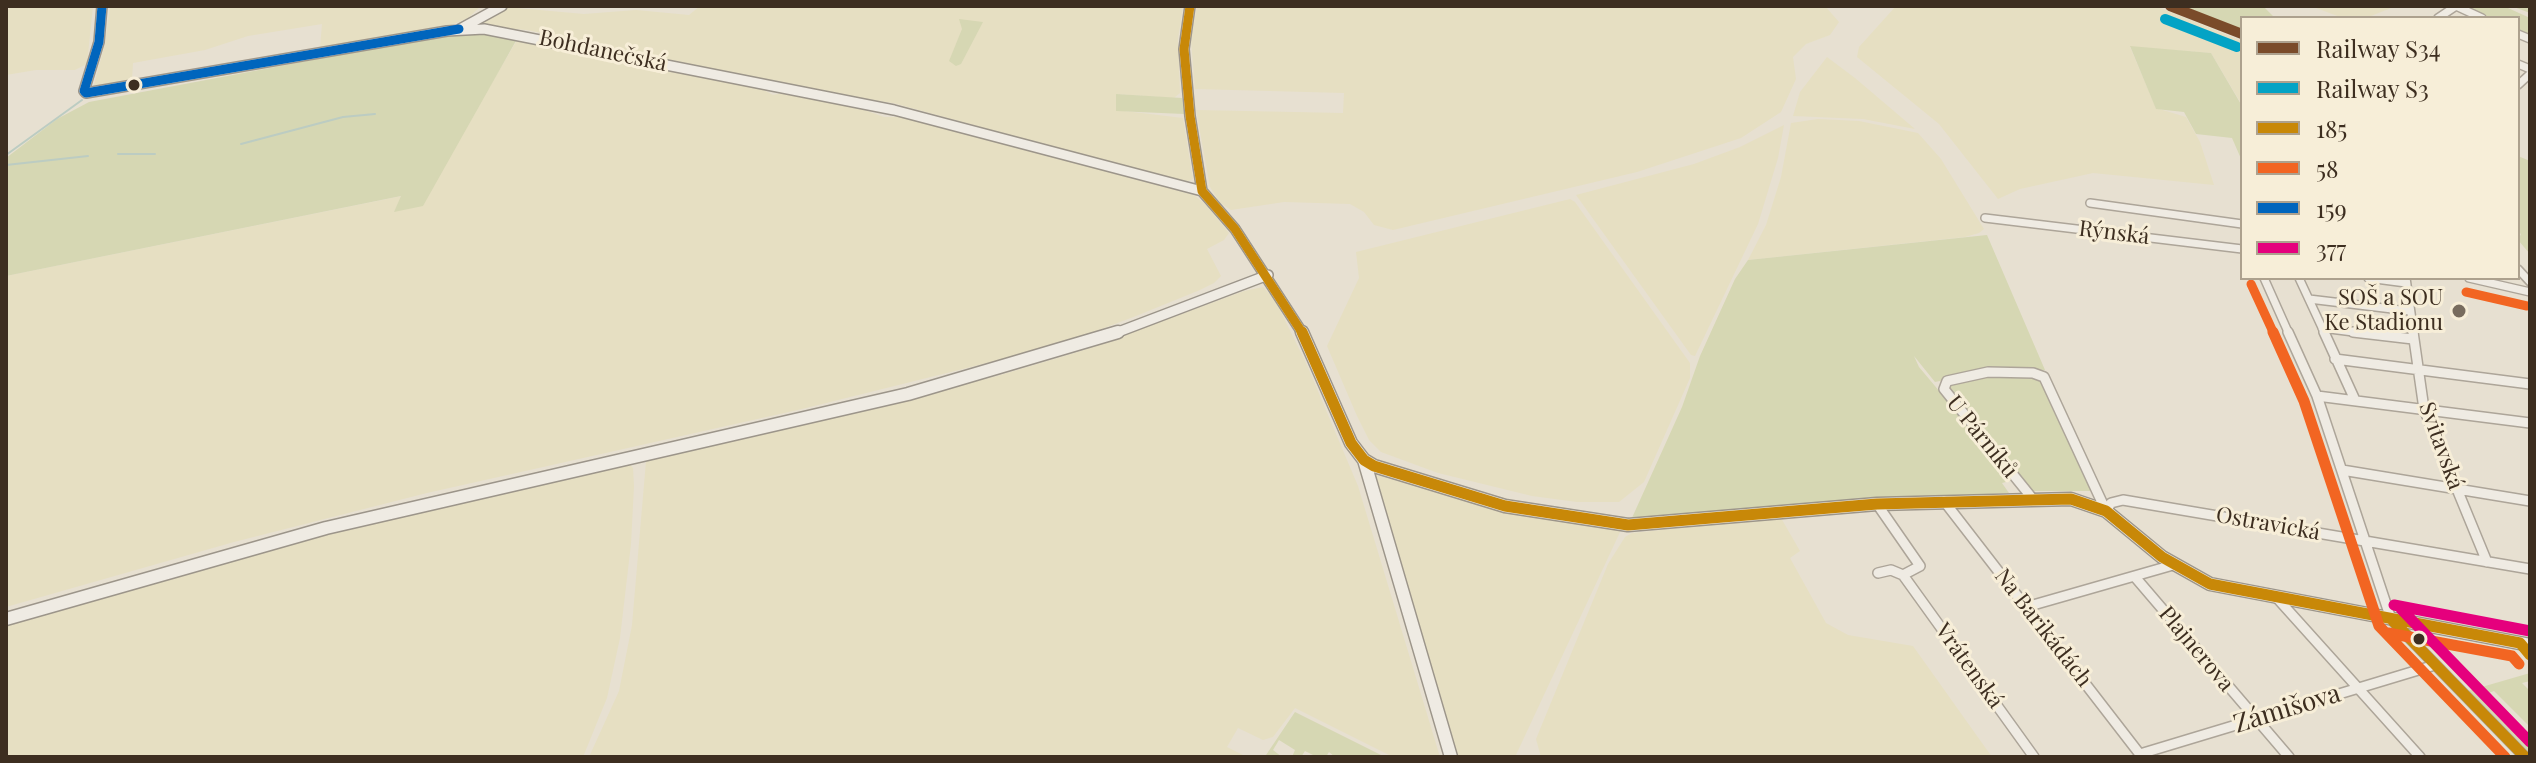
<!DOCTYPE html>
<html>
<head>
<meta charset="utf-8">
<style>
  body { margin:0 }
  #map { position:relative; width:2536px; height:763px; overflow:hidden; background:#e7e0d1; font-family:"Playfair Display",serif }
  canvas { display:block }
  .frame { position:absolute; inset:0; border:8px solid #3d2e20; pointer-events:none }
  .legend { position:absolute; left:2240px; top:16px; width:280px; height:264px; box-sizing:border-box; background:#f7eed8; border:2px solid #ada18e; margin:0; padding:10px 14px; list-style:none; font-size:24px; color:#3d2e20 }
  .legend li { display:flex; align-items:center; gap:16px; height:40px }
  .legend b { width:40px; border:2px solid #ada18e }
</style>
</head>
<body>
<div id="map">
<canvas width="2536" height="763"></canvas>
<div class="frame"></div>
<ul class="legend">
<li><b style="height:10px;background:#7a4b2a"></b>Railway S34</li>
<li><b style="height:10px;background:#03a3c5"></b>Railway S3</li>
<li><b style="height:10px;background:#c88808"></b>185</li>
<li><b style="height:10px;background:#f26522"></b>58</li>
<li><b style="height:10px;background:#0065bd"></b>159</li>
<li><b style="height:10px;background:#e5007d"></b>377</li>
</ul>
</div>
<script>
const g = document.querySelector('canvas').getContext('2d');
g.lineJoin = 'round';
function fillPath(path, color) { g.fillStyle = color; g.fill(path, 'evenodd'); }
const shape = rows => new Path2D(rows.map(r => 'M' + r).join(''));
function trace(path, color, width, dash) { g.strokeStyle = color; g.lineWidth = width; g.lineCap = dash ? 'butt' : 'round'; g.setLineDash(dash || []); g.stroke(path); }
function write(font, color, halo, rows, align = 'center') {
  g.font = font + ' "Playfair Display",serif'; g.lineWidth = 6; g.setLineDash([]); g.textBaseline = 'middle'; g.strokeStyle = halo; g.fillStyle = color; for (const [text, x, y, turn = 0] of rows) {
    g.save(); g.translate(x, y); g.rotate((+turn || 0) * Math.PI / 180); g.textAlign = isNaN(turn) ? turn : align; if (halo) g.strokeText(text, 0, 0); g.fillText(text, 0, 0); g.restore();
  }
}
fillPath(shape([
  [12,6,93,6,87,64,75,70,36,70,6,75,6,11],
  [110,6,481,6,468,18,442,29,320,48,322,24,248,36,205,50,133,63,132,80,93,88,105,44],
  [700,6,1183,6,1178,39,1180,93,1174,98,1116,94,1116,110,1183,118,1193,179,1184,183,893,103,854,98,527,30,475,26,472,23,506,7,584,14,636,10,689,15],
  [1197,6,1825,6,1839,22,1830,35,1806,44,1793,57,1796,79,1781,112,1741,138,1637,172,1393,230,1374,225,1364,212,1350,204,1284,202,1231,210,1220,203,1210,187,1196,110,1343,113,1344,93,1195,89,1191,41],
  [1896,6,2156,6,2242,41,2242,105,2211,53,2130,47,2156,108,2186,117,2200,142,2214,185,2093,173,2020,189,1998,199,1939,124,1857,57,1859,47],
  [2311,6,2396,6,2366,18,2340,17],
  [519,37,760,88,773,95,783,93,859,108,884,117,903,117,1194,195,1206,205,1229,233,1224,240,1207,249,1221,276,1214,283,1200,290,1136,316,1083,336,1007,358,802,409,427,493,234,542,6,607,6,276,402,196,395,211,489,87],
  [1827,57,1855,78,1915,129,1863,119,1793,116,1800,92],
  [1818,119,1859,121,1918,133,1941,159,1984,229,1979,233,1965,237,1748,260,1766,225,1781,177,1791,123],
  [1784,125,1778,158,1758,224,1695,356,1691,355,1576,195,1694,164,1740,147],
  [1570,199,1575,202,1690,363,1690,378,1644,482,1619,502,1577,502,1532,496,1438,473,1381,452,1369,440,1357,416,1327,346,1359,278,1356,252],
  [1263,287,1275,300,1307,365,1358,486,1440,757,1393,757,1295,708,1273,737,1263,740,1238,728,1227,747,1247,757,589,757,619,691,632,625,646,461,997,376,1081,351,1244,291],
  [629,464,633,468,634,486,631,544,620,638,607,698,583,757,6,757,6,625,206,566,397,517],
  [1372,474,1521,514,1621,530,1515,757,1455,757],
  [1781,518,1800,551,1790,558,1826,623,1848,635,1913,646,1992,757,1541,757,1536,739,1608,564,1625,537,1632,533]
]), '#e6dfc2');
fillPath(shape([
  [2179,6,2263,6,2275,18,2242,18,2242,30],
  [2524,6,2530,8,2530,13,2514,7,2508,8,2530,18,2530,36,2518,31,2518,18,2490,18,2466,7],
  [959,19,983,22,961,64,956,66,949,61,962,29],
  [478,32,517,39,423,206,394,212,401,196,6,276,6,158,57,119,89,102,456,33],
  [2130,46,2211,53,2242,106,2242,161,2232,138,2196,134,2184,112,2156,109],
  [1116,94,1182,98,1184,114,1116,111],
  [2518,156,2530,161,2530,254,2518,240,2521,234,2518,232],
  [1987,235,2045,370,1986,371,1935,382,1914,356,1919,367,2014,480,2002,483,2009,493,1843,501,1631,520,1682,407,1700,356,1735,279,1748,260],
  [1988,374,2042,376,2093,491,2032,491,1948,389,1948,385],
  [2530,673,2530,681,2522,683,2530,691,2530,727,2494,691,2483,695,2530,743,2530,754,2468,691],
  [1295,712,1385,757,1335,757,1329,752,1326,757,1317,757,1305,751,1301,757,1292,757,1295,750,1279,740,1273,750,1282,757,1266,755]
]), '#d6d7b3');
trace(shape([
  [241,144,343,117,375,114],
  [118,154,155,154],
  [6,155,82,100],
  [6,165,88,156]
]), '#bcccc2', 2);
const streetFar1 = shape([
  [2456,6,2482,18],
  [2438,18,2456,6],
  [2518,34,2530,39],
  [2518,64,2530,69],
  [2518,85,2530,74],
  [2090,203,2242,224],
  [1985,218,2242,249],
  [2518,269,2530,282],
  [2264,278,2289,334],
  [2299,278,2325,334],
  [2368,278,2406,283],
  [2406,278,2414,334],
  [2469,278,2530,292],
  [2309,299,2409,311],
  [2322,328,2369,334]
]);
const street = shape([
  [2288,332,2317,396,2391,619,2525,757],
  [2324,332,2355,400],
  [2353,332,2413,339],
  [2413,332,2424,409,2487,562],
  [2335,359,2530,384],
  [2317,396,2530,423],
  [2342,470,2530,501],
  [2032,498,1944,389,1947,381,1988,372,2033,373,2044,377,2106,511,2111,503,2123,500,2530,569],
  [1944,501,2142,757],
  [1877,504,1920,566,1903,575,1891,570,1878,573],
  [1903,575,2034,757],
  [2135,577,2289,757],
  [2277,598,2420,757],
  [2026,607,2173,565],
  [2140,754,2435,665]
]);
const secondaryFar1 = shape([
  [102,6,99,42,84,91,86,93,447,31,484,29,894,110,1202,191],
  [1190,6,1184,49,1190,116,1202,191,1235,229,1303,334],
  [460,29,502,6],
  [1113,334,1268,275]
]);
const secondary = shape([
  [1302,332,1351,443,1364,460,1374,466,1505,506,1628,525,1877,504,2071,499,2106,511,2162,557,2210,584,2530,645],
  [1364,460,1451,757],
  [6,619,326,528,908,394,1118,332]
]);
trace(streetFar1, '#ada599', 10);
trace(street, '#ada599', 12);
trace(secondaryFar1, '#9c958a', 12);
trace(secondary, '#9c958a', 15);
trace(streetFar1, '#efebe3', 7);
trace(street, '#efebe3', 9);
trace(secondaryFar1, '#efebe3', 9);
trace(secondary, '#efebe3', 12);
trace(shape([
  [1190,6,1184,49,1190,116,1202,191,1235,229,1303,334]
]), '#c88808', 9);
trace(shape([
  [1302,332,1351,443,1364,460,1374,466,1505,506,1628,525,1877,504,2071,499,2106,511,2162,557,2210,584,2520,643,2530,655],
  [2391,619,2525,757]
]), '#c88808', 11);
trace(shape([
  [2251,284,2274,334],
  [2466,292,2527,306]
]), '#f26522', 9);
trace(shape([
  [2273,332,2304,401,2379,626,2505,757],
  [2388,633,2512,656,2519,664]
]), '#f26522', 11);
trace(shape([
  [86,93,459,29],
  [86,93,84,91,99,42,102,6]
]), '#0065bd', 9);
trace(shape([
  [2394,605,2530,631],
  [2401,609,2530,742]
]), '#e5007d', 11);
trace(shape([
  [2170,6,2242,34]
]), '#7a4b2a', 10);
trace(shape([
  [2165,19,2237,47]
]), '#03a3c5', 10);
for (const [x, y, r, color] of [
  [134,85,7,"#3d2e20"],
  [2459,311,8,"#786c5e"],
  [2419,639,7,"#3d2e20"]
]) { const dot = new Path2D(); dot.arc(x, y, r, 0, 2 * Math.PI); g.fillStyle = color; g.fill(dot); trace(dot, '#f7eed8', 3); }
write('22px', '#3d2e20', '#f7eed8', [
  ["Bohdanečská",603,51,12],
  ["Rýnská",2114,233,7],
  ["U Párníků",1982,437,51],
  ["Svitavská",2441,446,70],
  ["Ostravická",2268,524,10],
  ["Na Barikádách",2043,628,52],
  ["Plajnerova",2196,649,50],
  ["Vrátenská",1969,666,54]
]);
write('22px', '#3d2e20', '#f7eed8', [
  ["SOŠ a SOU",2443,298],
  ["Ke Stadionu",2443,323]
], 'right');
write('26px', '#3d2e20', '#f7eed8', [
  ["Zámišova",2287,709,-17]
]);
</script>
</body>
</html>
